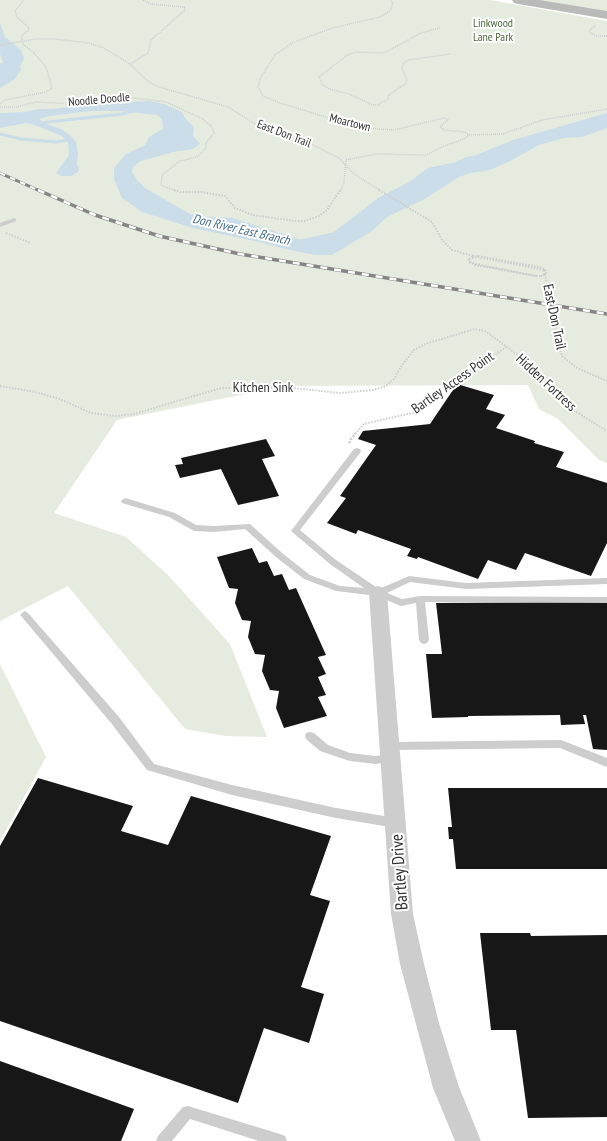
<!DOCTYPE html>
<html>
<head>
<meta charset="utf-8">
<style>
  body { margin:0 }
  canvas { display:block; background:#fff }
</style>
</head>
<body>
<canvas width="607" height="1141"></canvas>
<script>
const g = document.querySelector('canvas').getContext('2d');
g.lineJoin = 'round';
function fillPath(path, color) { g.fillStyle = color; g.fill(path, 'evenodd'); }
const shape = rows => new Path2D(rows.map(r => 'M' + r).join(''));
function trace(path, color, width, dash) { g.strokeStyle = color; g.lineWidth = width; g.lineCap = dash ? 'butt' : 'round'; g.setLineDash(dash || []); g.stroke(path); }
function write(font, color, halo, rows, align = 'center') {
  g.font = font + ' "PT Sans Narrow",sans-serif'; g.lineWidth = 4; g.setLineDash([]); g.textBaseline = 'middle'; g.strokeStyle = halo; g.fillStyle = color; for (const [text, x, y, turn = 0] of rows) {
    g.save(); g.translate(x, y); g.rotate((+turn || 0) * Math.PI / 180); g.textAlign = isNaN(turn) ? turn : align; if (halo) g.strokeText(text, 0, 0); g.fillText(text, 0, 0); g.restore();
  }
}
fillPath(shape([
  [0,0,490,0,607,21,607,463,599,460,558,419,539,409,528,385,285,386,117,420,54,513,126,537,169,576,230,644,267,737,225,736,185,729,68,586,0,621],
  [531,0,607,0,607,13],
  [0,664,46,757,0,841]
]), '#e5ecdf');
fillPath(shape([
  [0,23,5,37,21,50,24,58,20,67,21,70,15,79,0,88,0,64,3,62,0,54],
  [149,101,164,104,182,112,185,118,194,127,193,136,200,144,193,149,173,152,141,161,133,167,132,171,137,180,145,188,190,214,200,216,232,218,299,239,304,239,334,232,378,198,409,182,428,168,456,162,466,157,476,155,513,140,607,113,607,128,582,137,564,138,539,145,510,161,490,170,471,173,459,177,423,200,387,217,372,231,332,255,315,255,290,250,259,242,193,228,142,212,122,198,114,179,114,168,126,154,145,145,149,137,163,129,162,119,157,115,120,111,91,111,50,116,39,119,49,125,61,129,70,135,76,142,78,153,77,165,79,169,78,172,71,176,61,176,56,173,69,155,68,143,62,136,32,124,26,123,0,128,0,113,24,112,38,109,52,109,102,103]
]), '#ccddea');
trace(shape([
  [39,123,122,114,138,110],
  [0,134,21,139,56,142,70,140]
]), '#ccddea', 3);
fillPath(shape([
  [457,384,494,395,486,409,505,415,496,428,535,441,534,443,564,452,556,467,607,483,607,543,591,576,525,553,516,570,488,560,478,579,418,557,417,559,407,556,411,549,358,530,356,534,327,523,346,498,340,496,376,445,358,439,363,431,430,424],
  [266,439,275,456,262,459,279,496,238,505,221,469,180,478,175,465,183,464,181,458],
  [252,548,259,563,267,561,274,576,282,574,289,590,296,588,326,655,318,657,326,674,318,677,326,695,318,697,327,716,284,728,276,708,279,691,270,690,262,671,265,655,255,654,248,637,251,621,242,620,235,603,238,589,229,588,217,557],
  [607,602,607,750,593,749,586,715,583,715,585,724,561,725,560,715,468,716,468,717,432,718,426,654,442,654,436,603],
  [38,778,133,806,121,831,168,845,191,796,331,836,310,895,330,901,301,987,324,994,309,1043,264,1028,238,1103,0,1021,0,846],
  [448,788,607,788,607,869,456,869,453,839,449,839,448,827,452,827],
  [480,933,530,933,531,936,607,935,607,1117,528,1118,516,1030,491,1030],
  [0,1061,134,1109,121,1141,0,1141]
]), '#171717');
trace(shape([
  [595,26,590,30,590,33,597,36,607,36],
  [440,28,421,33,384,53,355,52,346,56,319,77,322,84,329,89,349,94,373,105,378,105,388,99,389,95,405,84,407,80,402,69,403,64,408,60,451,54],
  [0,45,36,39,55,39,89,43,104,48,130,64,149,82,159,87,228,107,255,124,311,144,339,158,354,174,381,191],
  [130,64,148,53,151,40,185,10,184,7,151,4,143,0],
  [0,104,5,100,46,92,52,88,46,67,33,52,24,45,22,41,22,35,28,31,29,28,17,17,15,11,23,1,22,0],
  [0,107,16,107,35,102,76,104,125,97,166,102,203,119,212,127,214,133,206,143,206,148,197,157,180,161,162,175,161,185,176,191],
  [469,135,503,134,542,120,607,109],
  [340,191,344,183,346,160,376,154,426,155,444,146,464,139,469,135,465,132,444,130,440,127,448,120,444,118,394,130,362,128,280,103,263,96,258,87,261,77,275,55,292,43,332,28,380,17,390,11,393,3,390,0]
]), '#cdcdcd', 1.5, [1, 1]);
trace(shape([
  [174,190,180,192,200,192,225,196,235,208,253,215,295,221,305,221,319,216,327,210,340,190],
  [379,190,432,222,442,240,452,250,473,256],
  [6,233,31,243],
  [473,256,478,256],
  [478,256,539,267,545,269,546,273],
  [478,256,544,270],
  [469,259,470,262,476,264,536,276],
  [469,259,469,262,475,265,536,276],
  [469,259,473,256],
  [469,259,478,257,544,270],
  [544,270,546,273],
  [544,270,545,274],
  [545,274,557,342,562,356,577,368,607,381],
  [545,274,546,273],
  [543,275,545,274],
  [543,275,545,274],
  [536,276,541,276],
  [541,276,543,275],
  [541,276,543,275],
  [0,386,35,392,60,399,91,413,115,416,134,414,221,388,293,388,340,393,373,390,386,386,394,379,402,365,414,350,425,344,475,329,485,331,526,361,543,377,560,399,573,410,607,431],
  [355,434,364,424,416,412,439,393,506,347]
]), '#cdcdcd', 2, [1.5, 1.5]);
trace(shape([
  [350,443,349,441,356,433]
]), '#cdcdcd', 2.5, [2, 2]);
fillPath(shape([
  [14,218,16,219,16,221,0,227,0,223,14,218],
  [357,448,360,449,361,451,360,453,300,530,336,560,379,589,409,576,466,583,607,578,607,584,466,589,410,582,387,593,402,599,420,596,607,597,607,603,425,602,429,640,427,643,424,644,421,643,419,640,416,603,401,606,377,596,336,591,304,579,276,557,245,529,214,532,194,531,169,517,122,503,121,501,125,498,175,513,196,525,214,526,250,524,282,553,310,575,340,586,364,588,330,564,291,531,354,449,357,448],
  [25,611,28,613,119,717,154,764,232,785,336,808,396,818,400,820,401,823,400,826,396,828,336,818,232,795,147,770,111,723,22,617,20,615,22,613,25,611],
  [310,732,314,733,328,745,350,753,375,756,392,754,396,755,397,758,396,761,392,762,375,764,350,761,320,751,306,739,305,736,306,733,310,732],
  [561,740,607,758,607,767,560,748,391,750,387,749,386,746,387,743,391,742,561,740],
  [188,1106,280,1134,285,1136,287,1141,259,1141,190,1119,172,1141,156,1141,158,1136,183,1107,188,1106]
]), '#cdcdcd');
fillPath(shape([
  [378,586,384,588,387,593,413,914,424,964,439,1023,459,1087,481,1141,455,1141,433,1088,400,964,391,914,369,593,372,588,378,586]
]), '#cdcdcd');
fillPath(shape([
  [512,0,539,0,607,11,607,19,518,4,514,3,512,0]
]), '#bababa');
const railFar1 = shape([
  [0,173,40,191]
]);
const rail = shape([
  [38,190,95,215,159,236,240,254,607,314]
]);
trace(railFar1, '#858585', 3);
trace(rail, '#858585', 3.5);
trace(railFar1, '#fff', 2, [5.5]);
trace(rail, '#fff', 2.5, [7]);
write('12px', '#516840', '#fff', [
  ["Linkwood",493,24],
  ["Lane Park",493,38]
]);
write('12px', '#303030', '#fff', [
  ["Noodle Doodle",99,100,-5],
  ["Moartown",350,123,14],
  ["East Don Trail",284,134,21]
]);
write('italic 13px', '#436c8c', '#fff', [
  ["Don River East Branch",241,230,13]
]);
write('14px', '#303030', '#fff', [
  ["East Don Trail",554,317,78],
  ["Bartley Access Point",453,383,-35],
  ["Hidden Fortress",546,383,43],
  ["Kitchen Sink",263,388]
]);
write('17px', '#303030', '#fff', [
  ["Bartley Drive",400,872,-94]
]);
</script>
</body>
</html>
